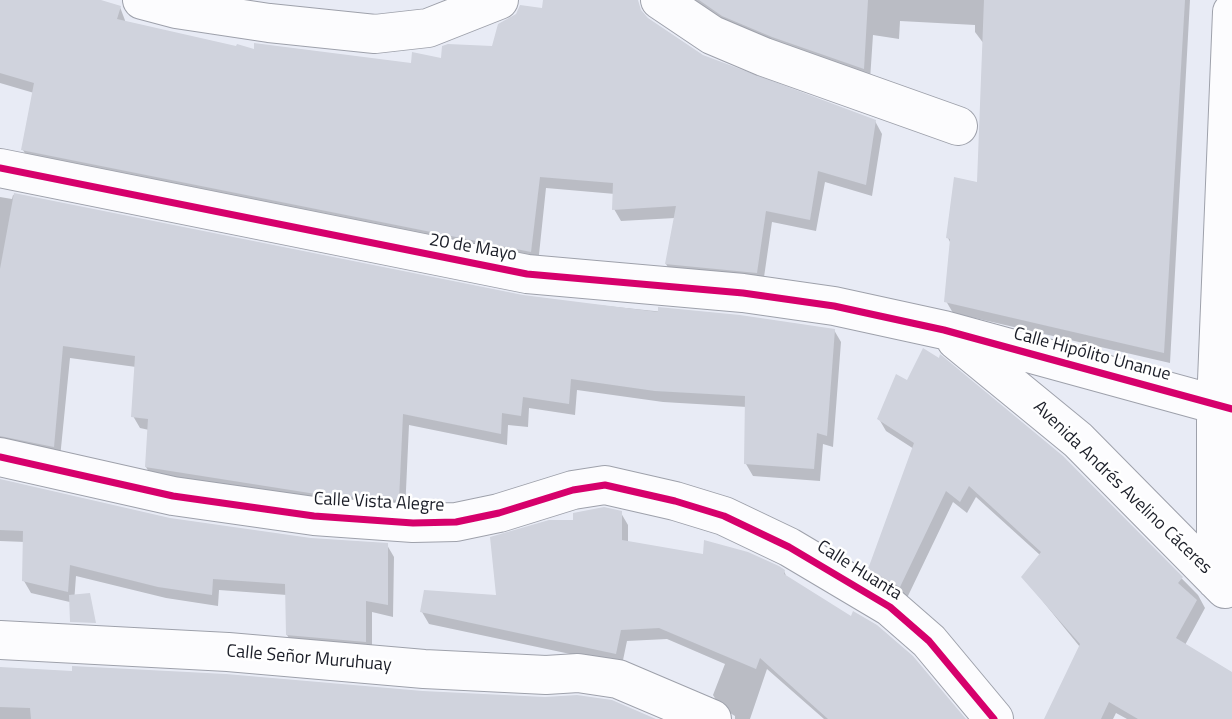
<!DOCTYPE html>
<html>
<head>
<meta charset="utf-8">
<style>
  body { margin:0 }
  canvas { display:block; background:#e8ebf5 }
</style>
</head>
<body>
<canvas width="1232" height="719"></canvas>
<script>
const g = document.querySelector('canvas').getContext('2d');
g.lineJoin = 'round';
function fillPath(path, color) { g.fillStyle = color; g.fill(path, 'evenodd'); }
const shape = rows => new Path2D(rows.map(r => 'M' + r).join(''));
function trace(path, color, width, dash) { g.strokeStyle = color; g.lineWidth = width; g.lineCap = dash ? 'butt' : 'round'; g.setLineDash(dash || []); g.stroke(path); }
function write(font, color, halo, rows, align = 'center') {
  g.font = font + ' "Titillium Web",sans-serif'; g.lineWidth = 5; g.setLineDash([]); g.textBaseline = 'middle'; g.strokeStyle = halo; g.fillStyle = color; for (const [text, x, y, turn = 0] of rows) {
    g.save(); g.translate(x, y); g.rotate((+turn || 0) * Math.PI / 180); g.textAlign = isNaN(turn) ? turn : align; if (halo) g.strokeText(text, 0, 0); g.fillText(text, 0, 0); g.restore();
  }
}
fillPath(shape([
  [0,0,95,0,120,7,126,23,256,51,412,65,493,48,544,10,545,0,589,0,703,57,875,121,882,134,872,196,825,182,816,231,772,222,763,284,673,276,666,264,675,218,621,221,614,209,615,194,546,188,538,264,30,162,23,150,34,93,0,83],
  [691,0,1190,0,1170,363,953,313,946,301,951,244,948,238,979,185,984,44,975,32,975,25,900,21,899,39,873,35,870,80,731,27],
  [13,195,522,297,834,330,841,342,833,447,823,444,820,481,753,476,746,464,747,407,663,402,577,390,575,415,529,408,528,427,508,425,507,445,409,425,405,512,153,479,146,467,149,430,140,428,133,416,136,367,70,358,60,458,0,448,0,197,12,199],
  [879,419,1062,457,1198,595,1205,608,1185,645,1232,674,1232,719,1127,719,1116,713,1113,719,1046,719,1080,647,1023,577,1040,555,976,497,967,513,953,502,907,598,877,581,870,569,914,449,886,431],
  [0,481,168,519,311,539,387,545,394,557,393,617,372,612,372,653,294,647,287,635,287,595,219,590,218,606,166,598,76,576,74,603,31,593,24,581,25,542,0,541],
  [621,513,628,525,628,543,784,571,787,578,963,719,824,719,767,669,750,719,735,719,735,716,720,707,713,695,725,664,667,639,627,641,622,665,429,624,422,612,498,597,575,522],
  [0,669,652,719,0,719]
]), '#0003');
fillPath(shape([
  [0,0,101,0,121,6,117,19,236,46,237,44,254,49,254,43,411,63,412,52,441,58,442,46,448,44,492,46,498,24,516,14,520,5,542,8,543,0,638,0,641,10,648,18,703,55,876,120,866,185,818,171,810,220,766,211,757,273,665,264,676,206,612,210,613,183,540,177,531,252,21,150,34,83,0,73],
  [699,0,868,0,864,69,772,37,722,16],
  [984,0,1185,0,1164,353,944,302,950,239,946,238,954,177,977,182],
  [14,193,523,295,658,312,658,307,740,315,835,329,827,436,817,433,814,469,744,464,745,396,655,391,571,379,569,404,523,397,521,416,502,413,501,434,403,414,399,500,316,494,145,467,148,419,131,417,135,356,63,346,54,447,0,436,0,269],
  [923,348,939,358,940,354,1063,456,1183,577,1178,583,1197,600,1176,638,1232,672,1232,719,1138,719,1109,702,1101,719,1044,719,1080,644,1021,577,1041,552,969,486,960,502,946,491,900,587,868,569,914,443,877,419,896,374,907,380],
  [0,479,170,518,311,538,388,543,388,605,366,601,366,642,286,635,285,584,213,579,212,595,158,587,70,565,68,592,22,581,23,531,0,530],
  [604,507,622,511,622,540,703,554,704,540,748,552,779,566,785,570,784,574,851,616,853,611,877,625,913,656,966,719,828,719,760,658,756,669,659,628,621,630,616,654,420,612,424,590,496,595,490,537,549,520,573,520,573,513],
  [90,593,96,623,70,622,69,595],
  [72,666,226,674,423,691,545,697,577,695,612,700,656,719,31,719,30,708,0,707,0,667,72,671]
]), '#d0d3dd');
const minor = shape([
  [142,0,176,9,269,23,375,34,428,28,499,0],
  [660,0,712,35,764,57,958,126],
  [0,168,527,274,743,293,834,306,944,330,1232,409],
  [956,340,1078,440,1225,589],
  [0,457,173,496,314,516,413,523,456,522,499,513,573,490,605,485,675,501,724,516,789,547,890,607,929,641,994,719],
  [1216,580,1216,405,1232,12],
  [0,640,228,652,424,669,546,675,578,673,618,679,712,719]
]);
trace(minor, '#9ea1ab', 40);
trace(minor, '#fcfcfe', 38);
trace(shape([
  [0,168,527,274,743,293,834,306,944,330,1232,409],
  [0,457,173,496,314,516,413,523,456,522,499,513,573,490,605,485,675,501,724,516,789,547,890,607,929,641,994,719]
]), '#d6006c', 7);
write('18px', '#1b1e28', '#fff', [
  ["20 de Mayo",473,248,10],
  ["Calle Hipólito Unanue",1092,355,15],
  ["Avenida Andrés Avelino Cáceres",1122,488,44],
  ["Calle Vista Alegre",379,503,3],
  ["Calle Huanta",859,571,32],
  ["Calle Señor Muruhuay",309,659,5]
]);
</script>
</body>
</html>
